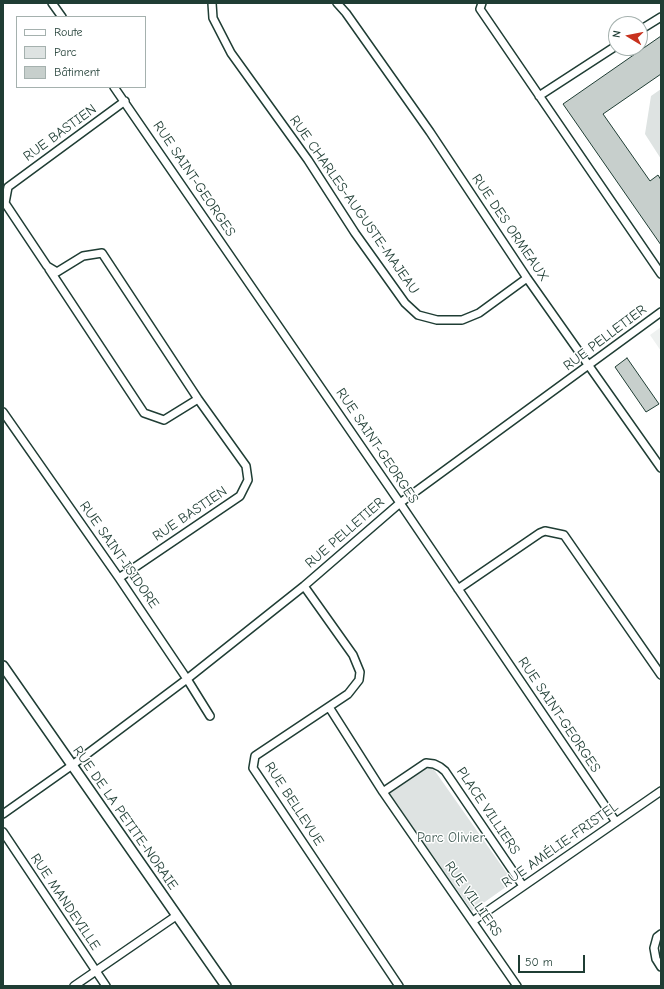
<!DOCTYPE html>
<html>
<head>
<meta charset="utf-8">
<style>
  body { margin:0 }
  #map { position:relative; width:664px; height:989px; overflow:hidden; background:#fff; font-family:"Comic Neue",sans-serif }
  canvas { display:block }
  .frame { position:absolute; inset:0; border:4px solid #1f3d34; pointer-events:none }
  .legend { position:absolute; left:16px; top:16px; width:130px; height:72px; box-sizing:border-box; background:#fff; border:1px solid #a5b1ae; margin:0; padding:5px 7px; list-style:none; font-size:12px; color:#1f3d34 }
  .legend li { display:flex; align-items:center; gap:8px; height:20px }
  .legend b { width:20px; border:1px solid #a5b1ae }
  .north { position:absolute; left:608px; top:16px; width:40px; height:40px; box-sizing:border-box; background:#fff; border:1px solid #a5b1ae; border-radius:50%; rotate:280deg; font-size:11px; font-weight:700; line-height:16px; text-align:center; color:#1f3d34 }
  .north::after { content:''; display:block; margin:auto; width:14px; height:18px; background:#c8321e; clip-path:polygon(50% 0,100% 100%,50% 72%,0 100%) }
  .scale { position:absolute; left:518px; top:955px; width:67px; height:18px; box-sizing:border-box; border:2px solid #1f3d34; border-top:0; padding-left:5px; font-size:12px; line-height:14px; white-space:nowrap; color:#1f3d34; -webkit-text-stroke:3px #fff; paint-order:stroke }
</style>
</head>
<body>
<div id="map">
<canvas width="664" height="989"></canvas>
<div class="frame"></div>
<ul class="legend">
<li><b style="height:5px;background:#fff"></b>Route</li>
<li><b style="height:11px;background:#dee3e2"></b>Parc</li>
<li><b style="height:11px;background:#c7cfcc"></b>Bâtiment</li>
</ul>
<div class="north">N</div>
<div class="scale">50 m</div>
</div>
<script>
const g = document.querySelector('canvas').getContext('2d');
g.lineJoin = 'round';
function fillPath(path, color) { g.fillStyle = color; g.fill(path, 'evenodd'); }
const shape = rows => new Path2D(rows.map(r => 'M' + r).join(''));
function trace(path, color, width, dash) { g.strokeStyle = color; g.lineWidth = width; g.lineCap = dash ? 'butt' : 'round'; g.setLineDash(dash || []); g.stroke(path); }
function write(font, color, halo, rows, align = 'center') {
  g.font = font + ' "Comic Neue",sans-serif'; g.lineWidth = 3; g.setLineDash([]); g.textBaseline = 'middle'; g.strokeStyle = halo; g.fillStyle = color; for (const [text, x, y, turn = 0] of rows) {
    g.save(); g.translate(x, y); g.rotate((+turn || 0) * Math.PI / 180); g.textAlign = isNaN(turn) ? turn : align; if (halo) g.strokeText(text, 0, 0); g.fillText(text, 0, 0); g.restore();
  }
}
fillPath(shape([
  [661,327,661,351,650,335]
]), '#eef1f0');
fillPath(shape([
  [661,89,661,159,645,134,651,96],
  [430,764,513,882,472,911,389,793]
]), '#dee3e2');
const building = shape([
  [661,36,661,74,603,114,650,181,658,175,661,180,661,245,563,104,661,36],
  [627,358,659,404,646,412,615,367,627,358]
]);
fillPath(building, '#c7cfcc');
trace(building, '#1f3d34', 1);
const minor = shape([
  [52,3,62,17],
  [212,3,213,18,231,53,308,160,355,233,405,303,418,315,437,320,462,320,479,313,527,278],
  [337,3,346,13,430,132,527,278,661,468],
  [482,3,480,9,661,274],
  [640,30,661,17],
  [114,87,400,503,616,822],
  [539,96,616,46],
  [49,269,144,413,164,420,198,399],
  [3,412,119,578,187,679,210,716],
  [119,578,240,496,248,480,246,466,198,399,102,253,83,256,57,272,47,266,5,203,8,187,125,101],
  [304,586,353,655,360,672,359,680,348,694,255,756,253,768,399,986],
  [458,589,540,533,545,531,564,535,661,675],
  [329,707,383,792,517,986],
  [383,792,426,763,434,764,440,767,445,771,523,886],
  [3,814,71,766,187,679,304,586,400,503,661,312],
  [3,832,106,986],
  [473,921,661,791],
  [661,934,657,937,654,948,656,959,661,967],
  [74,986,176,916]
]);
const tertiary = shape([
  [3,666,226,986]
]);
trace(minor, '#1f3d34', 10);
trace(tertiary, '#1f3d34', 12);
trace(minor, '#fff', 7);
trace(tertiary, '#fff', 9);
write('14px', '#1f3d34', '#fff', [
  ["RUE BASTIEN",60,133,-36],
  ["RUE SAINT-GEORGES",194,179,56],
  ["RUE CHARLES-AUGUSTE-MAJEAU",354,205,55],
  ["RUE DES ORMEAUX",510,228,56],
  ["RUE PELLETIER",605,338,-37],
  ["RUE SAINT-GEORGES",377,446,56],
  ["RUE BASTIEN",190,514,-34],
  ["RUE PELLETIER",345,533,-41],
  ["RUE SAINT-ISIDORE",119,555,55],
  ["RUE SAINT-GEORGES",559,715,56],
  ["RUE BELLEVUE",294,804,57],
  ["PLACE VILLIERS",488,811,56],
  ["RUE DE LA PETITE-NORAIE",125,818,55],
  ["RUE AMÉLIE-FRISTEL",560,845,-35],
  ["RUE VILLIERS",473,899,55],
  ["RUE MANDEVILLE",65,902,56]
]);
write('14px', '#455e57', '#fff', [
  ["Parc Olivier",451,838]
]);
</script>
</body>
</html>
